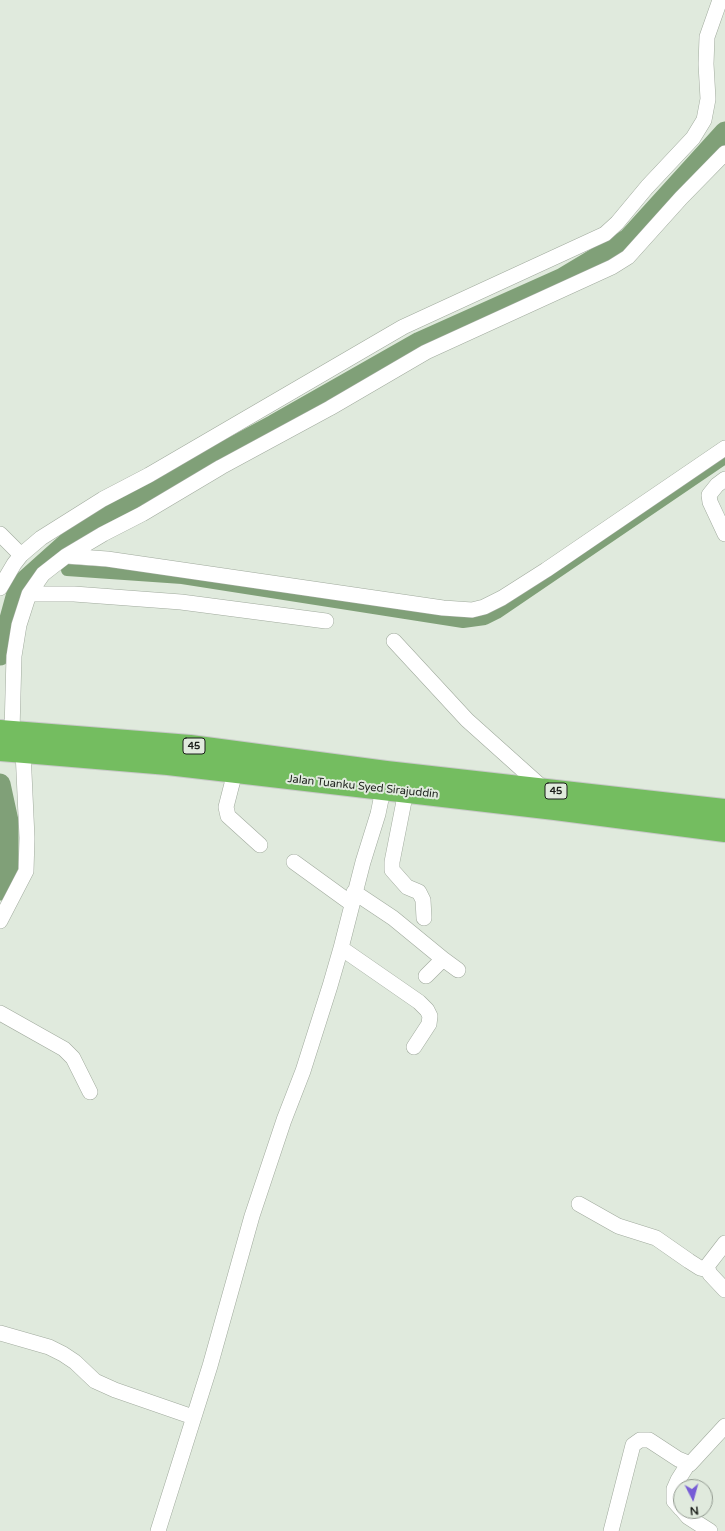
<!DOCTYPE html>
<html>
<head>
<meta charset="utf-8">
<style>
  body { margin:0 }
  #map { position:relative; width:725px; height:1531px; overflow:hidden; background:#e0eadd; font-family:"Varela Round",sans-serif }
  canvas { display:block }
  .north { position:absolute; left:673px; top:1479px; width:40px; height:40px; box-sizing:border-box; background:#e0eadd; border:1px solid #91998f; border-radius:50%; rotate:174deg; font-size:11px; font-weight:700; line-height:16px; text-align:center; color:#1b1f1a }
  .north::after { content:''; display:block; margin:auto; width:14px; height:18px; background:#765cd6; clip-path:polygon(50% 0,100% 100%,50% 72%,0 100%) }
</style>
</head>
<body>
<div id="map">
<canvas width="725" height="1531"></canvas>
<div class="north">N</div>
</div>
<script>
const g = document.querySelector('canvas').getContext('2d');
g.lineJoin = 'round';
const shape = rows => new Path2D(rows.map(r => 'M' + r).join(''));
function trace(path, color, width, dash) { g.strokeStyle = color; g.lineWidth = width; g.lineCap = dash ? 'butt' : 'round'; g.setLineDash(dash || []); g.stroke(path); }
function write(font, color, halo, rows, align = 'center') {
  g.font = font + ' "Varela Round",sans-serif'; g.lineWidth = 4; g.setLineDash([]); g.textBaseline = 'middle'; g.strokeStyle = halo; g.fillStyle = color; for (const [text, x, y, turn = 0] of rows) {
    g.save(); g.translate(x, y); g.rotate((+turn || 0) * Math.PI / 180); g.textAlign = isNaN(turn) ? turn : align; if (halo) g.strokeText(text, 0, 0); g.fillText(text, 0, 0); g.restore();
  }
}
trace(shape([
  [67,570,182,578,463,622,485,619,497,613,725,458]
]), '#80a078', 12);
trace(shape([
  [0,655,19,586,76,535,138,498,274,425,420,342,563,278,628,239,725,132],
  [0,784,8,821,8,876,0,890]
]), '#80a078', 21);
const minor = shape([
  [725,479,717,485,709,495,710,502,725,534],
  [0,534,21,555],
  [66,556,107,559,443,608,472,610,484,607,502,598,546,570,725,448],
  [0,588,14,564,21,555,41,538,103,499,149,475,403,327,605,234,617,223,647,187,693,138,704,120,708,99,706,64,707,37,720,0],
  [29,594,74,594,181,602,326,621],
  [394,641,467,720,544,789],
  [12,731,14,656,19,625,29,594,43,574,66,556,103,534,142,514,221,467,330,408,426,352,612,267,628,257,681,198,725,153],
  [235,772,226,807,228,816,260,845],
  [406,791,392,862,392,870,407,887,419,892,423,900,424,918],
  [294,862,352,904],
  [354,892,393,918,443,959,458,970],
  [0,921,26,871,27,838,23,751],
  [341,948,419,1002,427,1010,430,1016,429,1024,414,1047],
  [426,976,443,959],
  [0,1013,64,1049,73,1058,90,1092],
  [579,1204,618,1226,656,1238,689,1261,700,1268,708,1270],
  [725,1243,708,1265,707,1267,710,1274,725,1290],
  [0,1333,49,1347,63,1354,75,1362,95,1381,115,1390,193,1417],
  [681,1509,674,1501,674,1489,678,1480,688,1464],
  [683,1511,688,1517,710,1531],
  [158,1531,210,1366,252,1216,284,1120,303,1071,330,986,341,948,363,862,378,814,385,780],
  [611,1531,633,1445,640,1440,649,1440,678,1459,690,1464,725,1426]
]);
const highway = shape([
  [0,731,190,746,386,772,725,810],
  [0,750,168,764,555,809,725,831]
]);
trace(minor, '#a0aa9d', 16);
trace(highway, '#c8c9c8', 24);
trace(minor, '#fff', 15);
trace(highway, '#74bd60', 22);
for (const [x, y, w] of [
  [194,746,22],
  [556,791,22]
]) { const box = new Path2D(); box.roundRect(x - w / 2, y - 8, w, 16, 3); g.fillStyle = '#e0eadd'; g.fill(box); trace(box, '#1b1f1a', 1); }
write('bold 10px', '#1b1f1a', null, [
  ["45",194,746],
  ["45",556,791]
]);
write('11px', '#1b1f1a', '#e0eadd', [
  ["Jalan Tuanku Syed Sirajuddin",363,787,6]
]);
</script>
</body>
</html>
